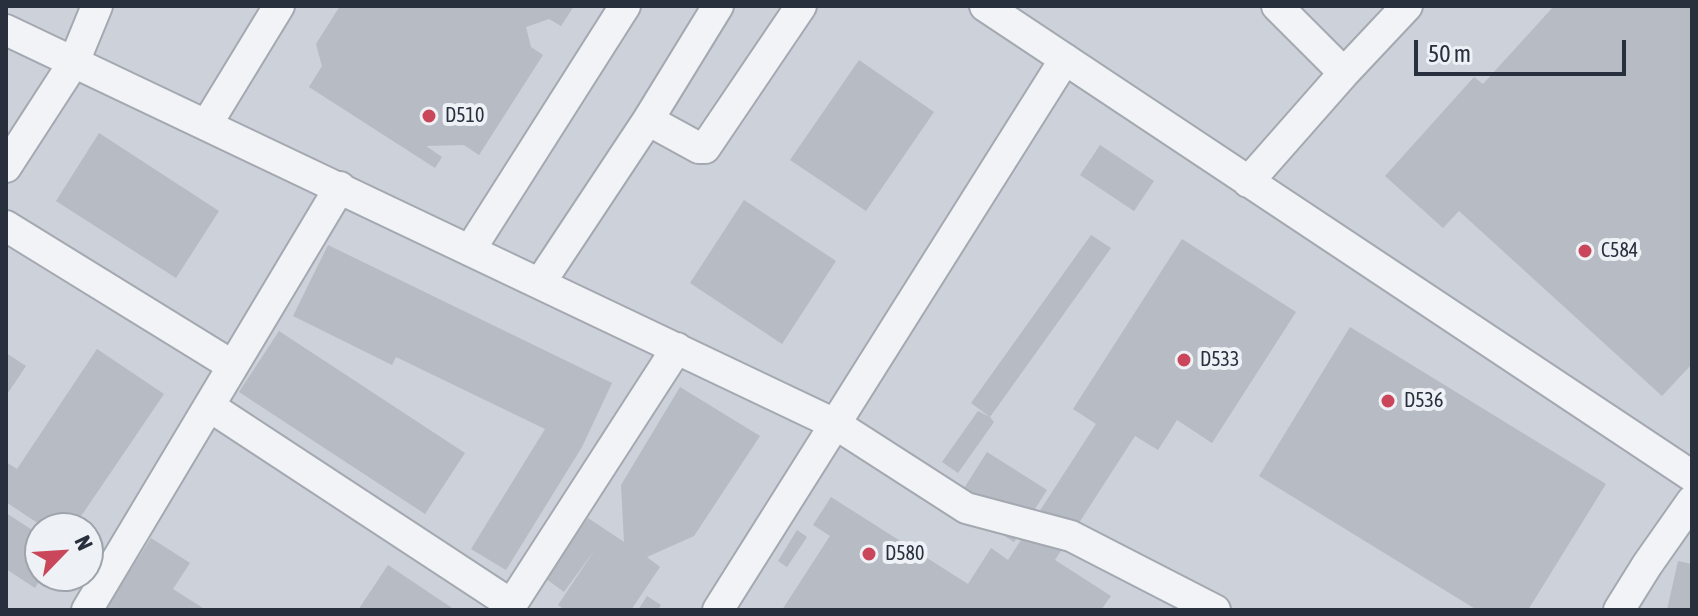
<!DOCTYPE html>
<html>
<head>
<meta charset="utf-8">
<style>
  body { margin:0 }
  #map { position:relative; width:1698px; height:616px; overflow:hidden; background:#dee2e7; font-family:"Asap Condensed",sans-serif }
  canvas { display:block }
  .frame { position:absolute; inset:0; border:8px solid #28303e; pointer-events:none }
  .north { position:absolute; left:24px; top:512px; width:80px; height:80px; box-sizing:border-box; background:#eef1f5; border:2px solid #9fa4ac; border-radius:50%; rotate:65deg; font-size:22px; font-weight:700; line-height:32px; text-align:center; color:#28303e }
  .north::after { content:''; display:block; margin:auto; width:28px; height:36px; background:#ca465a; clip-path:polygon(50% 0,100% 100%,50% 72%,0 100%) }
  .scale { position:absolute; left:1414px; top:40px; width:212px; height:36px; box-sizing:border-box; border:4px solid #28303e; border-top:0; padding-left:10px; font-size:24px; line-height:28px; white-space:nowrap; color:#28303e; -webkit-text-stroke:6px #eef1f5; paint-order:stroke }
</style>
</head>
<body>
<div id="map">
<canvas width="1698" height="616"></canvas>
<div class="frame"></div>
<div class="north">N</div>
<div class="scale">50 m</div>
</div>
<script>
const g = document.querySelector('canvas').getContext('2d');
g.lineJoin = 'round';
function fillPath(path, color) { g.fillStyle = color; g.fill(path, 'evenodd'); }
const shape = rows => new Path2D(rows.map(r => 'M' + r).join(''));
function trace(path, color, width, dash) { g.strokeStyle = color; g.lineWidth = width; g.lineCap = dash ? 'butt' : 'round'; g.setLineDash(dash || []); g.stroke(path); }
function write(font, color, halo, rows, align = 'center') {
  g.font = font + ' "Asap Condensed",sans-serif'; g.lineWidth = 8; g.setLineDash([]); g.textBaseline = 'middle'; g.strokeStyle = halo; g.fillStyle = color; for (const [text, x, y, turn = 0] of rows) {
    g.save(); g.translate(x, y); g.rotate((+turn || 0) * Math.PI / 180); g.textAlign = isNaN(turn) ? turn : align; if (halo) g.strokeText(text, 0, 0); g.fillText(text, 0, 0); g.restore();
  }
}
fillPath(shape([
  [6,6,1692,6,1692,610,6,610],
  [40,528,88,528,88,576,40,576]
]), '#cdd1d9');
fillPath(shape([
  [340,6,574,6,561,26,549,19,526,27,531,47,543,55,479,155,464,145,426,146,442,157,435,168,309,87,322,66,316,44],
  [1554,6,1692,6,1692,364,1662,396,1459,211,1443,228,1385,176,1474,77,1483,84],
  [859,60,934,112,866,211,790,160],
  [99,133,219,211,176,278,56,201],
  [1100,145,1154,181,1134,211,1080,175],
  [744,200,836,261,782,344,690,283],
  [1091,235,1111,248,990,417,994,422,958,473,942,462,978,411,990,417,971,403],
  [1182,239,1296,312,1212,443,1177,420,1158,450,1135,436,1055,560,1111,596,1101,610,782,610,830,536,813,525,831,497,968,584,991,548,1008,560,1096,424,1073,409],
  [328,245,612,383,582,447,506,570,471,549,545,429,396,357,392,365,293,316],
  [1350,327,1606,484,1528,610,1477,610,1259,476],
  [279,331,465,453,425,514,239,392],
  [97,349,164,394,73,528,45,528,6,502,6,462,17,469],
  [6,353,26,366,8,393,6,392],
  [680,387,760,436,694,536,647,557,660,567,631,610,565,610,558,605,596,548,564,592,545,578,588,518,624,542,621,485],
  [987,452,1047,490,1014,542,954,504],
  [6,513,40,535,40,576,42,576,35,588,6,569],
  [797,530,807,537,787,567,778,561],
  [151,538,190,563,173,589,206,610,105,610],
  [1678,561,1692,564,1692,610,1667,610],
  [388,565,455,610,358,610],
  [647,596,661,605,658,610,638,610]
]), '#b6bbc4');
const minor = shape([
  [985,6,1692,476],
  [1277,6,1344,73],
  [6,30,837,425,966,508,1071,536,1215,610],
  [648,120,699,148,705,148,801,6],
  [207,124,279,6],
  [6,167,74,62,97,6],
  [1248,182,1344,73,1407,6],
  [6,226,233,366],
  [470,250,625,6],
  [540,283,648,120,718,6],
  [209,406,512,605],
  [87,610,340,187],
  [508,610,677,348],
  [718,610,1065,59],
  [1619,610,1647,565,1692,501]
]);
trace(minor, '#a4a9b1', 34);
trace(minor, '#f1f3f6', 30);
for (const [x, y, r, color] of [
  [429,116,8,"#ca465a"],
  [1585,251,8,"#ca465a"],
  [1184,360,8,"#ca465a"],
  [1388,401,8,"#ca465a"],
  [869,554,8,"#ca465a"]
]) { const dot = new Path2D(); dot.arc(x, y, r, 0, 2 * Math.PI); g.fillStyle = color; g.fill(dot); trace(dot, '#eef1f5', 3); }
write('20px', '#28303e', '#eef1f5', [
  ["D510",445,116],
  ["C584",1601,251],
  ["D533",1200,360],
  ["D536",1404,401],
  ["D580",885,554]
], 'left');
</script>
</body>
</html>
